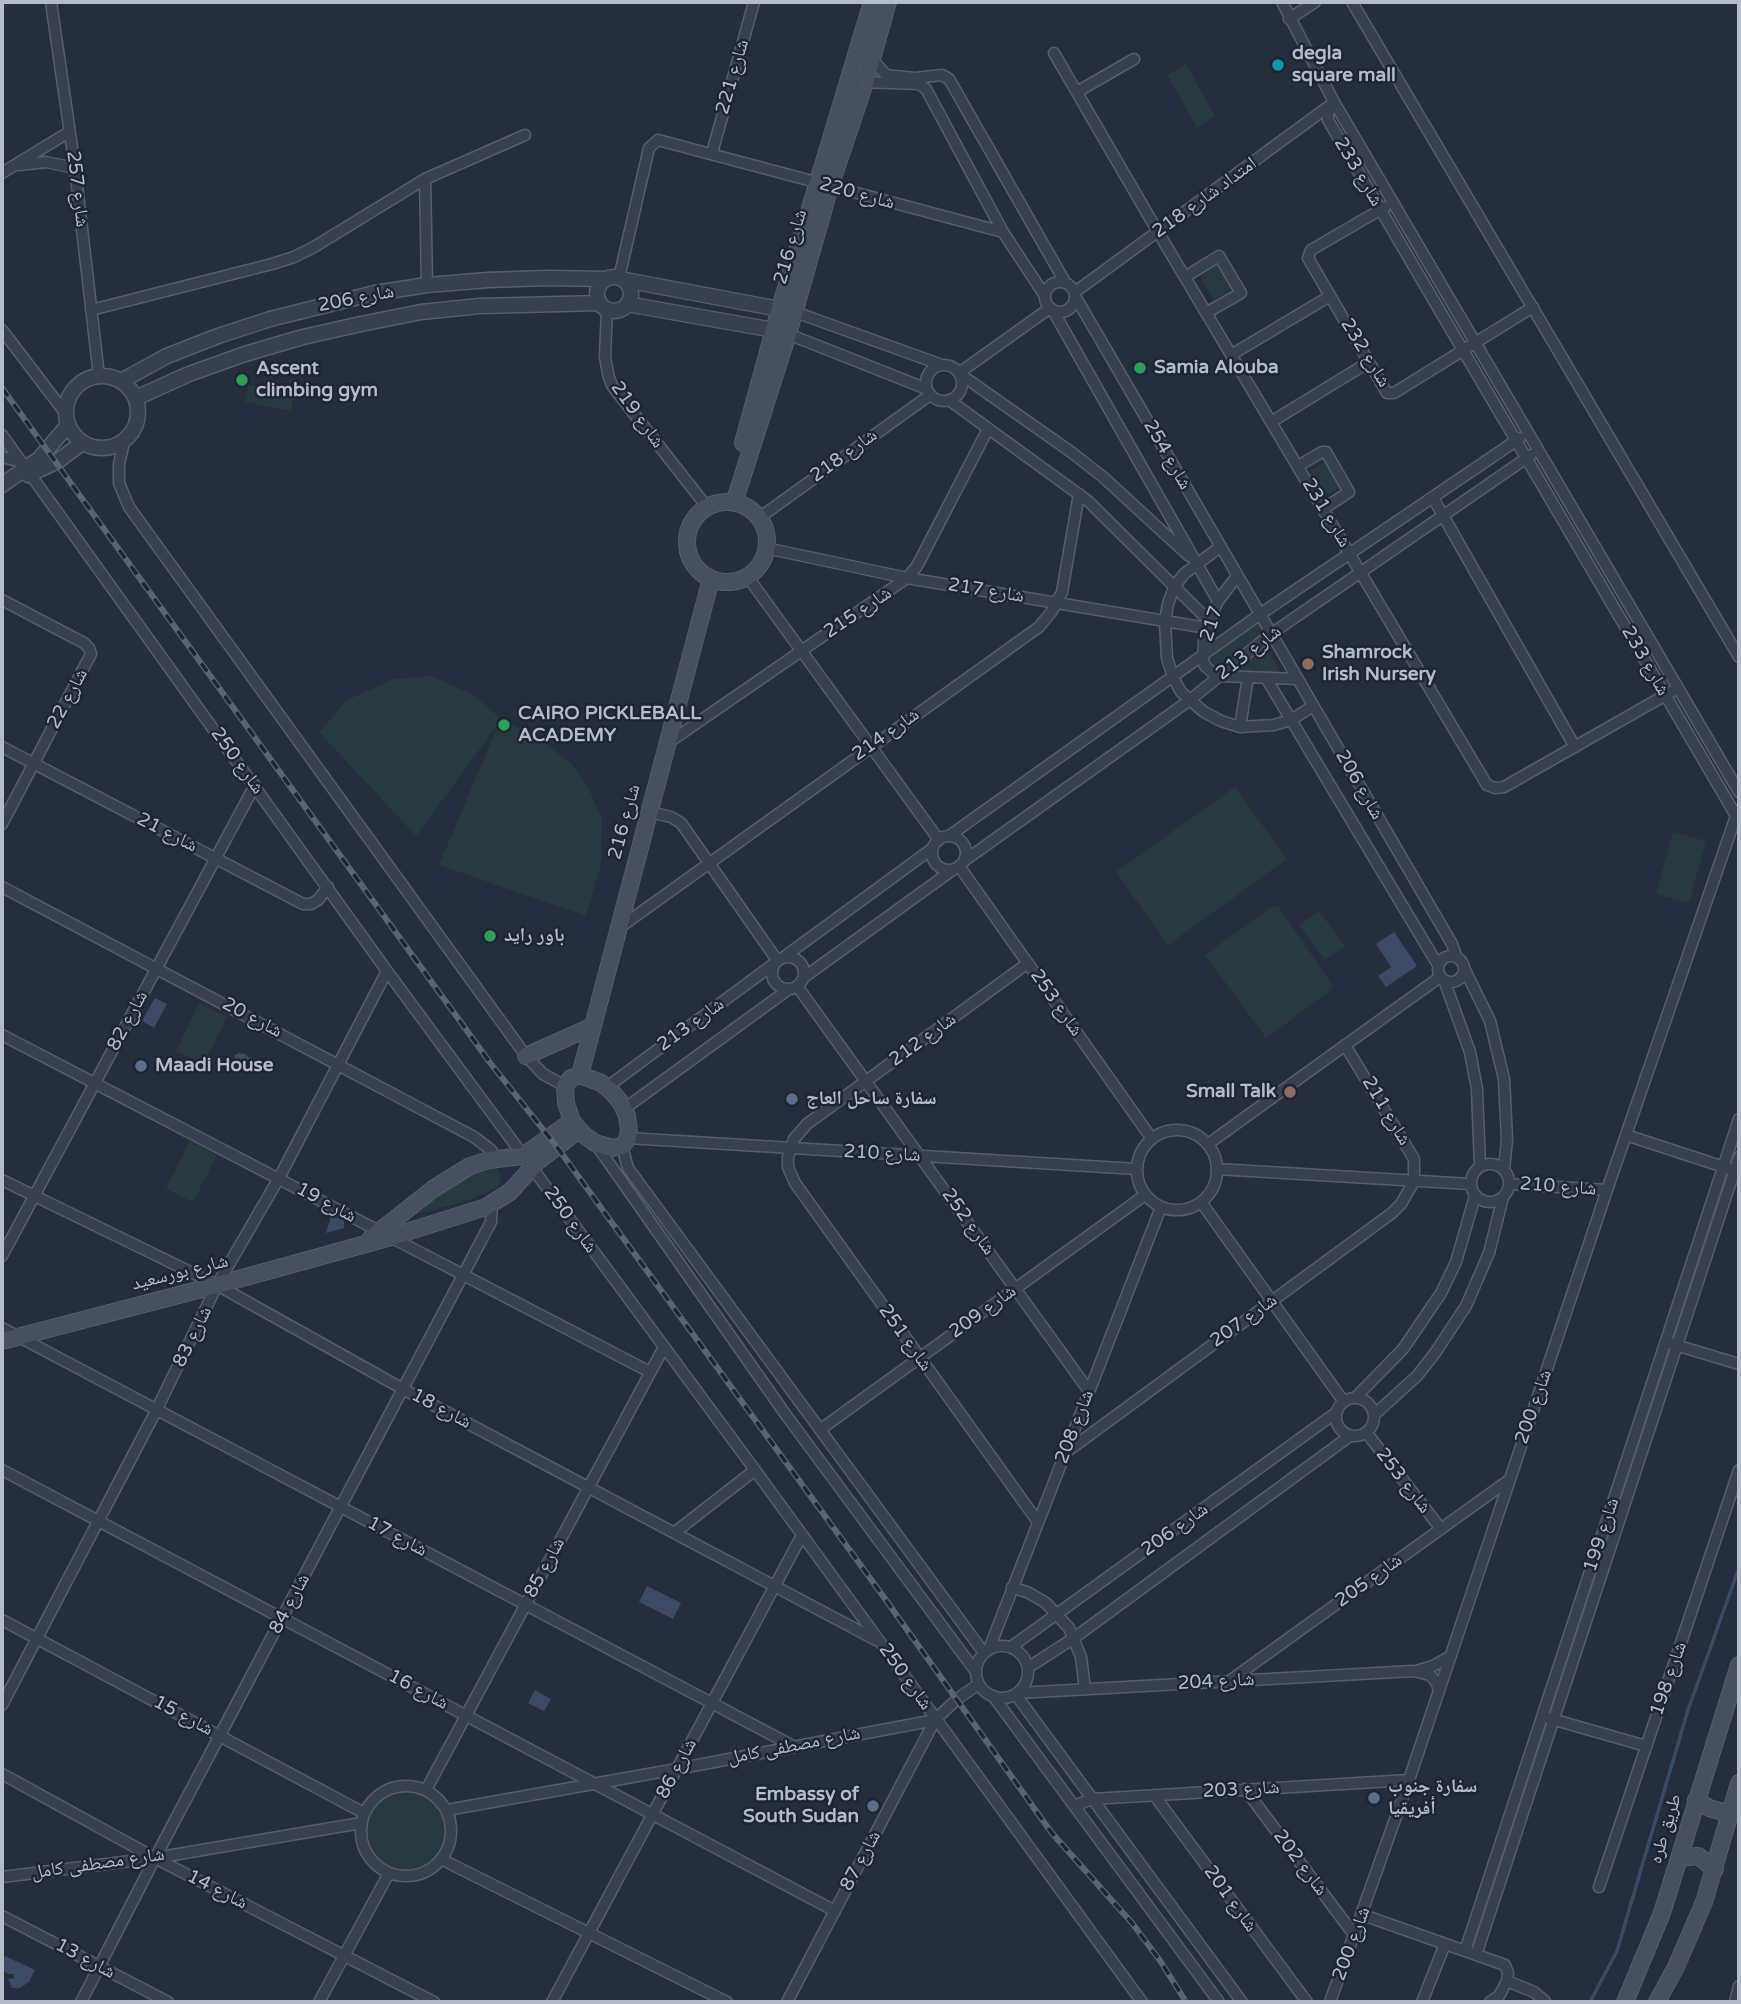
<!DOCTYPE html>
<html>
<head>
<meta charset="utf-8">
<style>
  body { margin:0 }
  #map { position:relative; width:1741px; height:2004px; overflow:hidden; background:#262e3d; font-family:"Varela Round",sans-serif }
  canvas { display:block }
  .frame { position:absolute; inset:0; border:4px solid #b5bbc8; pointer-events:none }
</style>
</head>
<body>
<div id="map">
<canvas width="1741" height="2004"></canvas>
<div class="frame"></div>
</div>
<script>
const g = document.querySelector('canvas').getContext('2d');
g.lineJoin = 'round';
function fillPath(path, color) { g.fillStyle = color; g.fill(path, 'evenodd'); }
const shape = rows => new Path2D(rows.map(r => 'M' + r).join(''));
function trace(path, color, width, dash) { g.strokeStyle = color; g.lineWidth = width; g.lineCap = dash ? 'butt' : 'round'; g.setLineDash(dash || []); g.stroke(path); }
function write(font, color, halo, rows, align = 'center') {
  g.font = font + ' "Varela Round","Noto Naskh Arabic",sans-serif'; g.lineWidth = 5; g.setLineDash([]); g.textBaseline = 'middle'; g.strokeStyle = halo; g.fillStyle = color; for (const [text, x, y, turn = 0] of rows) {
    g.save(); g.translate(x, y); g.rotate((+turn || 0) * Math.PI / 180); g.textAlign = isNaN(turn) ? turn : align; if (halo) g.strokeText(text, 0, 0); g.fillText(text, 0, 0); g.restore();
  }
}
fillPath(shape([
  [1186,64,1215,116,1197,128,1167,75],
  [1220,262,1235,287,1213,300,1199,274],
  [249,385,294,394,291,411,245,402],
  [1327,461,1342,486,1321,498,1306,473],
  [1257,620,1266,634,1219,672,1209,666,1206,655],
  [1265,645,1280,671,1278,673,1228,673],
  [431,676,474,695,501,719,538,738,571,763,588,787,602,819,601,864,586,916,439,865,499,723,416,836,319,732,347,700,394,679],
  [1235,787,1287,859,1168,945,1116,872],
  [1673,832,1706,841,1689,903,1656,894],
  [1278,906,1333,986,1330,991,1266,1038,1205,955,1270,908],
  [1319,911,1345,946,1325,960,1299,925],
  [199,1003,227,1017,203,1065,176,1051],
  [190,1141,217,1155,193,1202,166,1189],
  [484,1165,496,1167,501,1175,498,1187,469,1200,407,1217,461,1175],
  '363 1830a42 42 0 1 1 84 0a42 42 0 1 1-84 0Z'
]), '#273a3e');
fillPath(shape([
  [1394,932,1417,966,1386,987,1378,976,1391,967,1376,944],
  [155,998,167,1004,154,1028,142,1021],
  [239,1053,244,1054,255,1061,250,1071,241,1070,233,1062,235,1055],
  [331,1216,344,1220,344,1228,326,1233],
  [647,1586,681,1603,673,1619,639,1602],
  [535,1690,551,1699,544,1711,528,1703],
  [5,1956,35,1970,29,1982,20,1988,12,1988,8,1979,14,1978,14,1974,8,1974,2,1970,2,1962]
]), '#3c4a65');
trace(shape([
  [1590,2002,1617,1951,1688,1710,1739,1568]
]), '#3c4a65', 3.5);
const minor = shape([
  [51,2,75,168,99,376],
  [1282,2,1334,102,1739,792],
  [1352,2,1739,657],
  [1289,19,1315,2],
  [1054,53,1158,232,1487,785,1495,788,1504,787,1678,688],
  [872,59,886,75,915,78,942,75,949,79,1065,282],
  [861,82,919,84,926,89,1003,232,1045,296],
  [1077,92,1134,59],
  [1334,102,1328,113,1328,120,1335,132,1738,819],
  [712,153,754,2],
  [19,165,46,162,75,168],
  [2,173,69,132],
  [425,179,427,285],
  [1385,207,1311,250,1308,258,1387,393,1394,393,1533,307],
  [1185,277,1219,256,1241,293,1206,313],
  [619,278,649,148,658,140,1003,232],
  '1045 297a15 15 0 1 1 30 0a15 15 0 1 1-30 0Z',
  [1075,292,1332,104],
  [1075,296,1452,944,1456,956],
  [607,309,605,357,609,378,613,387,707,507],
  [1052,309,1218,601],
  [91,310,272,264,294,257,314,247,425,179,525,135],
  [795,312,942,365],
  [2,330,66,414],
  [788,334,927,389],
  [1231,355,1330,296],
  '926 383a18 18 0 1 1 36 0a18 18 0 1 1-36 0Z',
  [959,373,1050,308],
  [960,374,1071,452,1103,477,1189,556],
  [949,400,1088,501,1209,621],
  [1271,422,1369,362],
  [2,435,387,971,755,1470,1142,2002],
  [124,442,119,464,119,483,129,507,526,1056,543,1074,565,1086],
  [2,457,22,462],
  [1298,466,1322,452,1326,452,1349,492,1323,509],
  [1433,498,1575,747],
  [759,518,930,395],
  [1220,547,1184,574,1174,587,1168,604,1165,621,1167,658,1173,677,1181,692,1204,712,1221,721,1240,727,1274,725,1291,720,1313,706],
  [766,548,907,578,1207,628],
  [747,576,939,840],
  [1237,576,1218,601,1209,621,1204,641,1203,660,1205,666,1214,674,1220,676,1297,679],
  [2,600,84,643,89,648,91,654,2,824],
  [1266,678,1438,965],
  [1240,727,1248,677],
  [668,743,907,578,917,566,988,429],
  [2,747,303,904,311,904,318,900,328,887],
  [649,812,671,817,681,823,777,960],
  [949,836,1259,615,1520,438],
  '932 853a17 17 0 1 1 34 0a17 17 0 1 1-34 0Z',
  [964,861,1190,700,1271,634,1531,455],
  [959,866,1152,1139],
  [2,887,474,1137,491,1150,496,1159],
  [619,928,1039,627,1052,611,1062,592,1079,494],
  '1438 969a13 13 0 1 1 26 0a13 13 0 1 1-26 0Z',
  '772 973a16 16 0 1 1 32 0a16 16 0 1 1-32 0Z',
  [784,957,933,848],
  [1028,963,807,1124,794,1139,788,1157,788,1167,795,1183,1038,1522],
  [1464,968,1490,1021,1504,1079,1507,1139,1504,1170],
  [803,978,954,869],
  [1444,980,1470,1052,1477,1089,1480,1166],
  [797,986,1089,1391],
  [2,1035,650,1372],
  [607,1087,775,963],
  [624,1109,789,989],
  '1137 1170a40 40 0 1 1 80 0a40 40 0 1 1-80 0Z',
  [1626,1135,1730,1169],
  [628,1138,1137,1169],
  [595,1143,786,1415,976,1672],
  [1208,1144,1440,977],
  [622,1146,628,1168,984,1653],
  '1471 1183a19 19 0 1 1 38 0a19 19 0 1 1-38 0Z',
  [1217,1169,1470,1184],
  [2,1180,217,1285,403,1389,876,1640],
  [1509,1184,1607,1190],
  [1201,1202,1344,1402],
  [2,1256,255,785],
  [2,1328,793,1746],
  [1672,1344,1739,1364],
  [1355,1398,1403,1349,1441,1293,1456,1262,1475,1196],
  '1336 1417a19 19 0 1 1 38 0a19 19 0 1 1-38 0Z',
  [1374,1415,1417,1376,1435,1353,1466,1306,1489,1253,1503,1197],
  [821,1429,1145,1195],
  [1366,1432,1441,1529],
  [1065,1453,1392,1213,1401,1204,1414,1181,1414,1159,1345,1045],
  [2,1470,835,1911],
  [674,1533,755,1470],
  [1012,1587,1029,1593,1046,1603,1069,1628,1081,1657,1085,1689],
  [2,1620,364,1813],
  '976 1672a26 26 0 1 1 52 0a26 26 0 1 1-52 0Z',
  [1011,1647,1337,1412],
  [989,1649,1161,1207],
  [1029,1667,1074,1638,1350,1436],
  [1416,1671,1433,1666,1451,1656],
  [1228,1682,1509,1480],
  [1018,1693,1413,1671,1430,1675,1436,1682,1439,1690],
  [1016,1695,1242,2002],
  [993,1696,1219,2002],
  [2,1705,157,1409,217,1285,279,1178,387,971],
  [1548,1718,1646,1746],
  [2,1774,155,1858,434,2002],
  '361 1831a45 45 0 1 1 90 0a45 45 0 1 1-90 0Z',
  [1245,1789,1355,1936],
  [426,1790,664,1347],
  [1154,1795,1307,2002],
  [1074,1806,1092,1799,1409,1780],
  [447,1810,677,1769,935,1720],
  [441,1859,727,2002],
  [2,1877,155,1858,361,1823],
  [1599,1887,1739,1470],
  [1363,1915,1505,1965,1508,1973,1507,1981,1499,1996,1490,2002],
  [2,1916,168,2002],
  [1465,1951,1739,1119],
  [1476,1955,1739,1157],
  [1507,1981,1534,1992,1545,2001],
  [81,2002,155,1858,491,1222,492,1204],
  [319,2002,389,1873],
  [552,2002,802,1535],
  [787,2002,935,1720,957,1699,979,1684],
  [1330,2002,1409,1780,1607,1190,1736,816,1739,814],
  [1422,2002,1445,1944],
  [1735,2002,1739,1986]
]);
const tertiary = shape([
  '597 294a17 17 0 1 1 34 0a17 17 0 1 1-34 0Z',
  [625,280,790,311],
  [627,304,774,330],
  '66 412a36 36 0 1 1 72 0a36 36 0 1 1-72 0Z',
  [121,381,167,356,218,336,270,319,375,293,427,285,488,280,547,278,606,279],
  [136,398,189,374,245,354,303,337,361,324,421,312,480,306,600,303],
  [28,475,58,461,82,443],
  [2,485,39,459,68,425]
]);
const secondary = shape([
  [743,443,780,308,872,2],
  '687 542a40 40 0 1 1 80 0a40 40 0 1 1-80 0Z',
  [734,503,788,334,830,187,865,83,888,2],
  [526,1056,593,1026],
  [580,1075,711,579],
  [580,1075,601,1083,612,1092,621,1103,627,1116,629,1131,627,1140,622,1146,612,1148,595,1143,584,1135,572,1121,566,1103,565,1086,571,1078,580,1075],
  [371,1238,433,1189,470,1166,489,1160,523,1156,572,1121],
  [2,1341,217,1285,391,1237,486,1207,510,1192,538,1161,579,1130],
  [1696,1800,1709,1808,1730,1814],
  [1679,1858,1698,1856,1715,1869],
  [1625,2002,1662,1913,1739,1665],
  [1657,2002,1676,1967,1704,1902,1739,1783]
]);
trace(minor, '#575e6b', 13);
trace(tertiary, '#575e6b', 17);
trace(secondary, '#575e6b', 18);
trace(minor, '#39404d', 10);
trace(tertiary, '#39404d', 14);
trace(secondary, '#484f60', 16);
const rail = shape([
  [2,388,491,1064,557,1147,883,1596,1051,1832,1132,1923,1161,1962,1186,2002]
]);
trace(rail, '#5c6474', 6);
trace(rail, '#1e2532', 3.5, [10]);
for (const [x, y, r, color] of [
  [1278,65,7,"#0f9aa8"],
  [1140,368,7,"#2e9e5b"],
  [242,380,7,"#2e9e5b"],
  [1308,664,7,"#8d6e63"],
  [504,725,7,"#2e9e5b"],
  [490,936,7,"#2e9e5b"],
  [141,1066,7,"#5c6f8a"],
  [1290,1092,7,"#8d6e63"],
  [792,1099,7,"#5c6f8a"],
  [1374,1798,7,"#5c6f8a"],
  [873,1806,7,"#5c6f8a"]
]) { const dot = new Path2D(); dot.arc(x, y, r, 0, 2 * Math.PI); g.fillStyle = color; g.fill(dot); trace(dot, '#1e2532', 2.5); }
write('bold 19px', '#b5bbc8', '#1e2532', [
  ["degla",1292,54],
  ["square mall",1292,76],
  ["Samia Alouba",1154,368],
  ["Ascent",256,369],
  ["climbing gym",256,391],
  ["Shamrock",1322,653],
  ["Irish Nursery",1322,675],
  ["CAIRO PICKLEBALL",518,714],
  ["ACADEMY",518,736],
  ["باور رايد",504,936],
  ["Maadi House",155,1066],
  ["Small Talk",1276,1092,"right"],
  ["سفارة ساحل العاج",806,1099],
  ["سفارة جنوب",1388,1787],
  ["أفريقيا",1388,1809],
  ["Embassy of",859,1795,"right"],
  ["South Sudan",859,1817,"right"]
], 'left');
write('19px', '#b5bbc8', '#1e2532', [
  ["شارع 221",733,77,-74],
  ["شارع 233",1358,172,59],
  ["شارع 257",77,189,83],
  ["شارع 220",857,194,15],
  ["امتداد شارع 218",1205,198,-36],
  ["شارع 216",791,247,-74],
  ["شارع 206",356,299,-11],
  ["شارع 232",1365,353,58],
  ["شارع 219",637,415,54],
  ["شارع 254",1167,455,60],
  ["شارع 218",844,456,-36],
  ["شارع 231",1326,513,59],
  ["شارع 217",986,591,9],
  ["شارع 215",858,613,-34],
  ["217",1212,624,-72],
  ["شارع 213",1249,653,-38],
  ["شارع 233",1645,661,60],
  ["شارع 22",68,699,-62],
  ["شارع 214",886,735,-35],
  ["شارع 250",237,761,54],
  ["شارع 206",1359,785,60],
  ["شارع 216",625,822,-75],
  ["شارع 21",167,833,27],
  ["شارع 253",1056,1003,55],
  ["شارع 20",252,1018,28],
  ["شارع 82",128,1021,-62],
  ["شارع 213",691,1025,-36],
  ["شارع 212",923,1040,-36],
  ["شارع 211",1386,1111,59],
  ["شارع 210",882,1154,3],
  ["شارع 210",1558,1187,4],
  ["شارع 19",326,1203,28],
  ["شارع 250",570,1220,54],
  ["شارع 252",968,1222,54],
  ["شارع بورسعيد",180,1273,-14],
  ["شارع 209",983,1312,-36],
  ["شارع 207",1244,1321,-36],
  ["شارع 83",193,1337,-64],
  ["شارع 251",905,1338,54],
  ["شارع 200",1534,1407,-71],
  ["شارع 18",441,1409,28],
  ["شارع 208",1075,1427,-69],
  ["شارع 253",1403,1481,52],
  ["شارع 206",1175,1530,-36],
  ["شارع 199",1602,1535,-72],
  ["شارع 17",397,1537,28],
  ["شارع 85",545,1568,-62],
  ["شارع 205",1369,1581,-36],
  ["شارع 84",290,1604,-62],
  ["شارع 250",905,1677,54],
  ["شارع 198",1669,1679,-71],
  ["شارع 204",1216,1682,-3],
  ["شارع 16",418,1690,28],
  ["شارع 15",183,1716,28],
  ["شارع مصطفى كامل",794,1746,-11],
  ["شارع 86",677,1769,-62],
  ["شارع 203",1241,1790,-3],
  ["طريق طره",1666,1829,-73],
  ["شارع 87",861,1861,-62],
  ["شارع 202",1300,1863,53],
  ["شارع مصطفى كامل",98,1864,-8],
  ["شارع 14",217,1890,27],
  ["شارع 201",1230,1899,54],
  ["شارع 200",1352,1944,-70],
  ["شارع 13",85,1959,28]
]);
</script>
</body>
</html>
